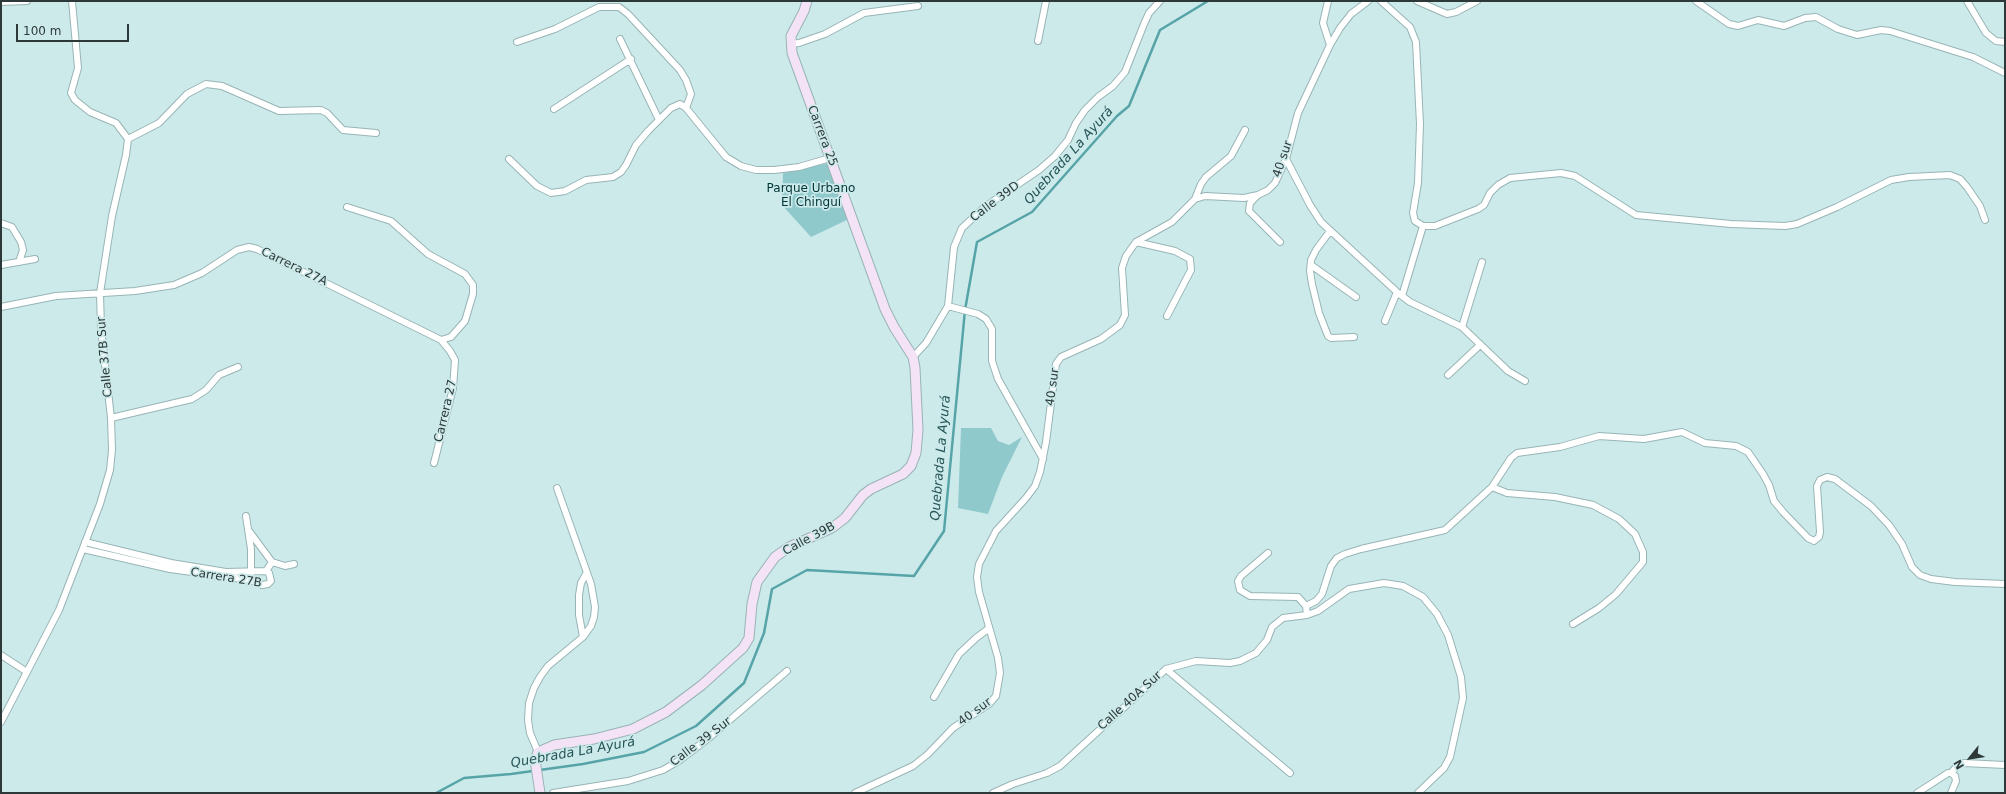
<!DOCTYPE html>
<html>
<head>
<meta charset="utf-8">
<style>
  body { margin:0 }
  #map { position:relative; width:2006px; height:794px; overflow:hidden; background:#cdeaeb; font-family:"DejaVu Sans",sans-serif }
  canvas { display:block }
  .frame { position:absolute; inset:0; border:2px solid #2d3939; pointer-events:none }
  .north { position:absolute; left:1950px; top:738px; width:40px; height:40px; -webkit-text-stroke:3px #cdeaeb; paint-order:stroke; rotate:240deg; font-size:11px; font-weight:700; line-height:16px; text-align:center; color:#2d3939 }
  .north::after { content:''; display:block; margin:auto; width:14px; height:18px; background:#2d3939; clip-path:polygon(50% 0,100% 100%,50% 72%,0 100%) }
  .scale { position:absolute; left:16px; top:24px; width:113px; height:18px; box-sizing:border-box; border:2px solid #2d3939; border-top:0; padding-left:5px; font-size:12px; line-height:14px; white-space:nowrap; color:#2d3939; -webkit-text-stroke:3px #cdeaeb; paint-order:stroke }
</style>
</head>
<body>
<div id="map">
<canvas width="2006" height="794"></canvas>
<div class="frame"></div>
<div class="north">N</div>
<div class="scale">100 m</div>
</div>
<script>
const g = document.querySelector('canvas').getContext('2d');
g.lineJoin = 'round';
function fillPath(path, color) { g.fillStyle = color; g.fill(path, 'evenodd'); }
const shape = rows => new Path2D(rows.map(r => 'M' + r).join(''));
function trace(path, color, width, dash) { g.strokeStyle = color; g.lineWidth = width; g.lineCap = dash ? 'butt' : 'round'; g.setLineDash(dash || []); g.stroke(path); }
function write(font, color, halo, rows, align = 'center') {
  g.font = font + ' "DejaVu Sans",sans-serif'; g.lineWidth = 3.5; g.setLineDash([]); g.textBaseline = 'middle'; g.strokeStyle = halo; g.fillStyle = color; for (const [text, x, y, turn = 0] of rows) {
    g.save(); g.translate(x, y); g.rotate((+turn || 0) * Math.PI / 180); g.textAlign = isNaN(turn) ? turn : align; if (halo) g.strokeText(text, 0, 0); g.fillText(text, 0, 0); g.restore();
  }
}
fillPath(shape([
  [828,163,849,219,811,237,782,205,783,173],
  [961,428,991,428,998,441,1009,445,1022,437,1002,477,988,514,958,508]
]), '#90c9cc');
trace(shape([
  [436,793,464,778,511,774,583,764,644,752,696,726,744,683,764,633,772,589,807,570,914,576,944,531,965,310,977,242,1032,212,1117,116,1129,106,1160,30,1208,1]
]), '#56a4a8', 2.5);
const street = shape([
  [1328,1,1323,23,1330,45],
  [1381,1,1410,27,1416,42,1420,124,1418,183,1413,213,1415,221,1423,226,1435,226,1478,209,1484,205,1490,193,1498,185,1510,178,1561,173,1575,176,1636,215,1731,224,1785,226,1797,224,1837,207,1891,180,1909,177,1950,175,1960,179,1967,187,1980,206,1985,220],
  [1417,1,1447,14,1456,12,1477,1],
  [1696,1,1729,24,1738,26,1758,20,1784,26,1805,18,1816,17,1838,29,1857,35,1881,30,1890,31,1973,57,2005,73],
  [1967,1,1986,33,1996,41,2005,42],
  [1,2,27,1],
  [620,39,659,120],
  [1038,41,1046,1],
  [517,42,555,29,599,7,619,7,628,14,680,70,686,80,691,94,686,108],
  [790,44,799,43,825,34,864,13,918,6],
  [554,109,631,59],
  [128,139,159,123,187,94,206,84,222,86,279,111,321,110,327,113,343,130,376,133],
  [509,159,537,186,551,193,565,191,586,180,613,177,621,172,626,165,636,145,648,131,671,108,680,104,686,108,726,157,741,166,756,170,774,170,799,167,830,158],
  [1286,159,1310,205,1321,222,1397,292],
  [1258,195,1250,203,1249,211,1280,242],
  [1195,199,1201,184,1206,177,1231,156,1245,130],
  [347,207,391,221,428,254,465,274,473,285,473,294,465,321,451,337,441,340],
  [1,223,12,227,21,242,23,250,19,262],
  [1423,226,1402,296,1410,302,1462,327,1508,371,1525,381],
  [1330,231,1316,250,1311,260,1310,271,1312,284,1319,313,1328,336,1331,338,1354,337],
  [1136,242,1175,251,1190,259,1191,270,1167,316],
  [1,265,35,259],
  [1311,265,1356,297],
  [948,306,978,314,986,319,992,329,992,361,998,379,1043,459],
  [1,307,56,296,135,291,174,285,202,273,237,250,249,247,257,249,441,340,450,351,455,360,453,388,434,463],
  [1385,321,1397,292,1400,295],
  [1462,327,1482,262],
  [913,357,926,343,948,306,954,247,962,228,986,206,1039,170,1055,156,1068,140,1076,123,1085,110,1098,97,1113,86,1125,72,1144,24,1149,13,1160,1],
  [1448,375,1480,345],
  [111,418,192,399,206,390,219,375,238,367],
  [246,516,251,549,251,575],
  [249,531,272,562],
  [83,549,170,569,250,580,262,585,268,584,271,581,269,573,266,571,226,572,171,563,85,542],
  [1268,553,1241,576,1238,581,1240,590,1250,596,1298,597,1306,606],
  [266,571,272,562,285,566,294,564],
  [1307,615,1306,606,1316,601,1322,594,1331,566,1337,558,1345,554,1361,549,1445,530,1492,487],
  [1573,624,1599,608,1616,594,1643,562,1643,552,1635,534,1619,519,1593,505,1555,497,1507,493,1492,487,1511,458,1517,453,1560,447,1599,436,1644,439,1682,432,1705,443,1736,446,1748,452,1763,474,1769,485,1774,501,1783,512,1808,538,1814,541,1819,537,1820,532,1817,486,1820,480,1827,477,1835,479,1871,506,1889,525,1902,544,1912,567,1920,575,1931,579,1955,582,2005,584],
  [583,637,579,615,579,595,581,583,586,574],
  [1,655,27,672],
  [1166,669,1290,773],
  [934,697,959,654,976,638,988,629],
  [1,722,59,610,100,504,110,470,112,450,111,418,101,329,100,293,112,216,126,155,128,139,116,123,90,112,75,100,71,93,78,68,72,1],
  [538,752,530,733,528,720,529,703,534,688,540,677,548,666,583,637,591,626,594,617,595,607,591,584,557,488],
  [1951,773,1958,765,1964,763,2005,765],
  [553,793,628,781,663,770,680,760,710,737,787,671],
  [855,793,913,766,928,754,953,728,989,704,996,696,1000,673,998,658,979,592,977,577,979,564,996,531,1026,498,1035,486,1040,472,1046,442,1056,364,1061,357,1101,339,1120,325,1125,315,1122,268,1126,256,1136,242,1172,222,1195,199,1205,196,1244,198,1258,195,1268,190,1275,183,1286,159,1298,113,1330,45,1340,28,1351,14,1368,1],
  [993,793,1013,784,1047,773,1060,766,1166,669,1196,661,1230,663,1240,661,1256,653,1267,640,1272,627,1283,618,1307,615,1318,611,1349,589,1384,583,1403,586,1423,597,1437,614,1448,635,1461,677,1463,698,1450,757,1444,768,1418,793],
  [1917,793,1948,773,1951,773,1955,776,1956,781,1951,793]
]);
const secondary = shape([
  [540,793,535,760,538,752,554,745,594,739,633,729,666,712,702,685,743,648,749,638,752,604,757,582,775,557,789,547,832,528,845,518,863,495,871,489,903,474,911,466,916,453,918,430,915,368,913,357,894,327,885,309,792,53,791,36,804,11,807,1]
]);
trace(street, '#98b4b5', 8);
trace(secondary, '#98b4b5', 11);
trace(street, '#fff', 6);
trace(secondary, '#f4e2f6', 9);
write('12px', '#2d3939', '#cdeaeb', [
  ["Carrera 25",822,136,69],
  ["40 sur",1283,159,-71],
  ["Calle 39D",995,202,-37],
  ["Carrera 27A",294,267,26],
  ["Calle 37B Sur",105,357,-95],
  ["40 sur",1053,387,-82],
  ["Carrera 27",446,411,-77],
  ["Calle 39B",809,539,-28],
  ["Carrera 27B",226,578,9],
  ["Calle 40A Sur",1130,701,-42],
  ["40 sur",975,712,-36],
  ["Calle 39 Sur",701,742,-37]
]);
write('12px', '#003437', '#cdeaeb', [
  ["Parque Urbano",811,189],
  ["El Chinguí",811,203]
]);
write('italic 13px', '#265557', '#cdeaeb', [
  ["Quebrada La Ayurá",1069,156,-48],
  ["Quebrada La Ayurá",941,458,-85],
  ["Quebrada La Ayurá",573,753,-10]
]);
</script>
</body>
</html>
